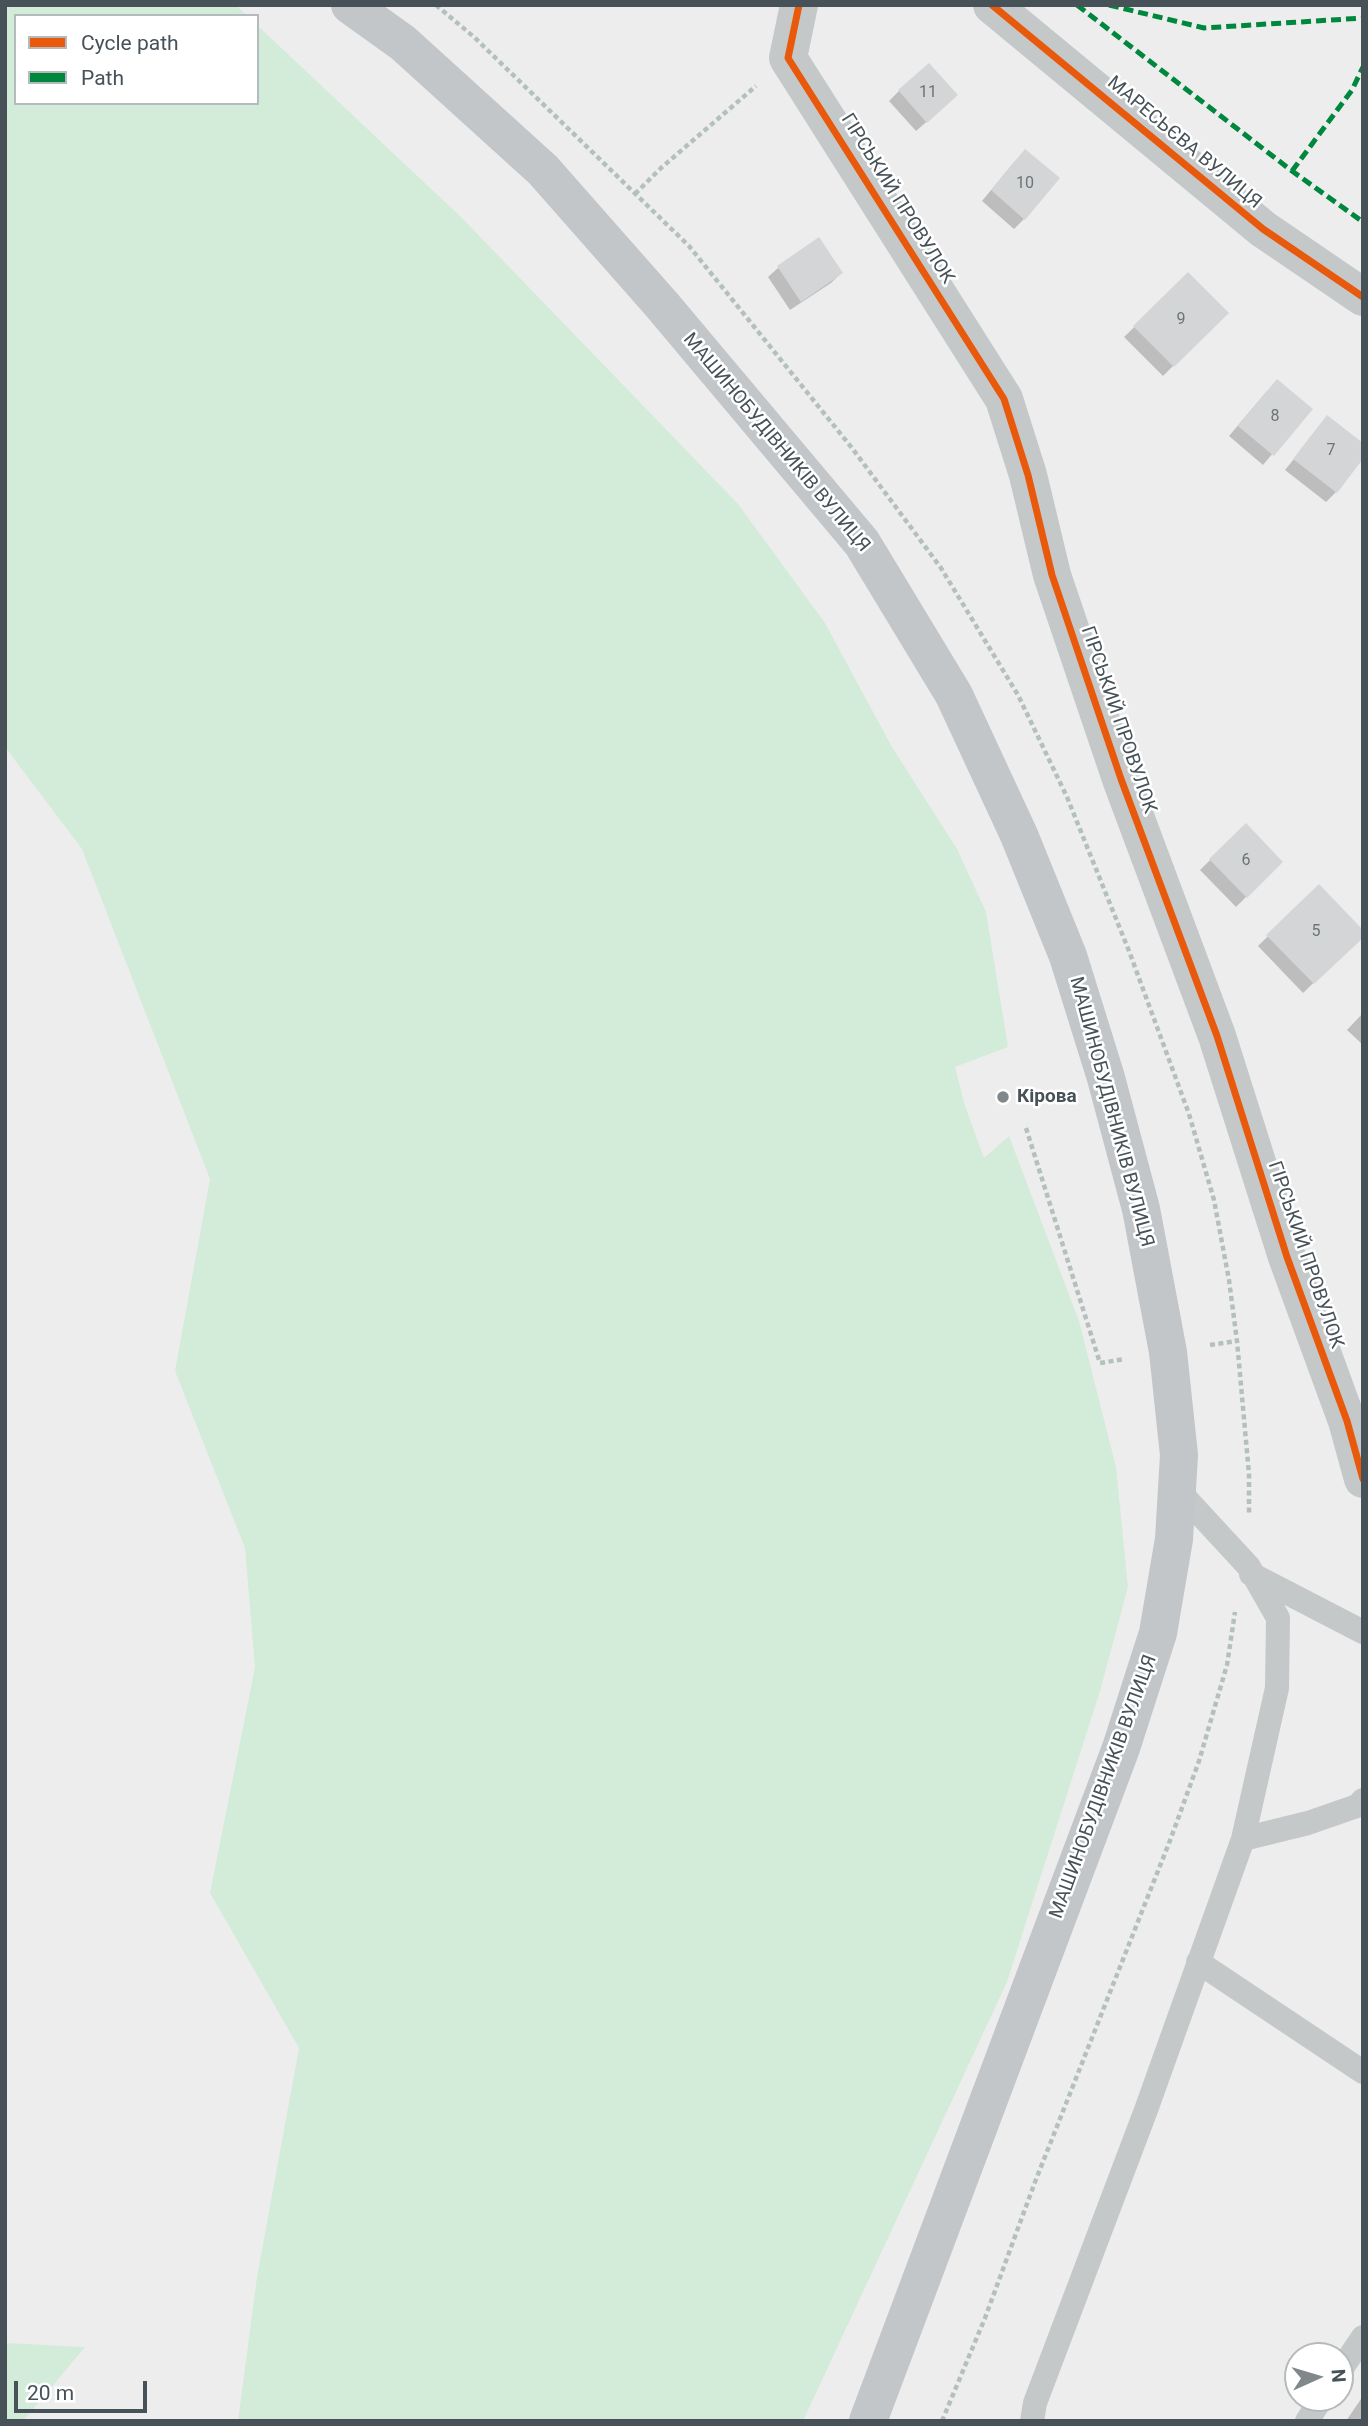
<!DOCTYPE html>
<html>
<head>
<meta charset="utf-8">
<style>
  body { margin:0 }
  #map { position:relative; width:1368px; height:2426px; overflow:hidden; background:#eeeded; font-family:Roboto,sans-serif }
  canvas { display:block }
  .frame { position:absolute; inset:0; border:7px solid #465258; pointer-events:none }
  .legend { position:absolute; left:14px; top:14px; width:245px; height:91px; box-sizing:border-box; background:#fff; border:2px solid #b5babc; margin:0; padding:9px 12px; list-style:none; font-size:21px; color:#465258 }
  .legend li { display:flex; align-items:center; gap:14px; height:35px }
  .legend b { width:35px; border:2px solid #b5babc }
  .north { position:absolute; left:1284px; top:2342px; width:70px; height:70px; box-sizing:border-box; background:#fff; border:2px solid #b5babc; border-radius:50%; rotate:86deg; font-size:19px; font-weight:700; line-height:28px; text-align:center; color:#465258 }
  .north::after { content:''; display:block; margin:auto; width:24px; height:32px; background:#81888c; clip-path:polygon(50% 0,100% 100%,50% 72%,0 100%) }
  .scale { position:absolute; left:14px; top:2381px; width:133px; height:32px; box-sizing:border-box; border:4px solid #465258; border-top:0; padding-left:9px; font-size:21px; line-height:24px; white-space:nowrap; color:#465258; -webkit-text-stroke:5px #fff; paint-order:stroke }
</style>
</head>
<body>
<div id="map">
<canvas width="1368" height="2426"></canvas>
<div class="frame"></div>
<ul class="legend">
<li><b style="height:9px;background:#e8590c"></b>Cycle path</li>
<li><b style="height:9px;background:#00873e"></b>Path</li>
</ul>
<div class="north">N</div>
<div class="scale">20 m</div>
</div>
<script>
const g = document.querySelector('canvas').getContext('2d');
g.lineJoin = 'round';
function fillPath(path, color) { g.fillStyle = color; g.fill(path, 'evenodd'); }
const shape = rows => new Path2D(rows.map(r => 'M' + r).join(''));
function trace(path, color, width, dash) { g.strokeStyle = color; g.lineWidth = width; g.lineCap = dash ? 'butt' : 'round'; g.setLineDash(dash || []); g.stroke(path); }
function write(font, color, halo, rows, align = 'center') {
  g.font = font + ' Roboto,sans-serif'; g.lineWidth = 5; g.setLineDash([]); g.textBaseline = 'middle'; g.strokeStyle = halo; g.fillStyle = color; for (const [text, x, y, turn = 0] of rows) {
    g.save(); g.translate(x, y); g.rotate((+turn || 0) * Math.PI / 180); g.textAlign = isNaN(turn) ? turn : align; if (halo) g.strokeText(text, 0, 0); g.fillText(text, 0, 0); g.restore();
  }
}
fillPath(shape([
  [5,5,236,5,247,16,16,16,16,103,257,103,257,25,461,217,738,504,825,623,892,747,957,849,986,912,1008,1047,955,1067,965,1106,984,1158,1009,1136,1079,1321,1116,1467,1128,1587,1100,1691,1007,1982,803,2421,238,2421,257,2277,299,2048,210,1893,255,1667,245,1548,175,1371,210,1179,82,849,5,747],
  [5,2343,85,2347,23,2421,5,2421]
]), '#d2ecd9');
fillPath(shape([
  [899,91,946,105,916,131,889,101],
  [1015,161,1024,219,1014,229,982,201],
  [819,240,841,273,831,283,790,310,768,277,778,268],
  [1188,275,1226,313,1163,376,1124,337],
  [1267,391,1310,409,1263,465,1229,436],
  [1327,418,1336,492,1326,502,1285,470],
  [1246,825,1281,862,1236,907,1200,870],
  [1319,886,1363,935,1303,993,1258,946],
  [1363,1013,1363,1045,1347,1030],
  [1363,2396,1363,2421,1346,2421]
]), '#0003');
fillPath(shape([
  [929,63,958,95,927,123,898,90],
  [1025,149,1060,178,1025,220,991,190],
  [819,237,843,273,801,302,777,266],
  [1188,272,1229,313,1174,367,1133,326],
  [1277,379,1313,409,1274,456,1238,426],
  [1327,415,1363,443,1363,459,1337,493,1293,459],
  [1246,823,1283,862,1247,898,1209,859],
  [1319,884,1363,930,1363,938,1314,984,1266,935]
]), '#d4d5d6');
trace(shape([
  [436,5,474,37,689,246,852,448,941,568,1018,695,1067,797,1129,951,1189,1114,1214,1200,1229,1280,1237,1341,1249,1474,1249,1515],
  [635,194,661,168,756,86],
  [1026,1128,1100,1363,1125,1359],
  [1210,1345,1237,1341],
  [942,2421,985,2318,1035,2182,1171,1838,1199,1761,1227,1665,1235,1612]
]), '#b4c0bb', 4.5, [5, 3.5]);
trace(shape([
  [1251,1574,1363,1632],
  [1243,1839,1308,1823,1357,1806,1363,1800],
  [1198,1962,1363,2072],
  [1340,2371,1363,2337],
  [1032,2421,1035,2403,1146,2110,1243,1839,1277,1688,1278,1618,1249,1567,1177,1489],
  [1307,2421,1322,2398]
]), '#c4c8c9', 24);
trace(shape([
  [799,5,788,58,1004,399,1028,475,1052,575,1121,779,1217,1036,1287,1257,1347,1421,1363,1479],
  [992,5,1263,229,1363,297]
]), '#c4c8c9', 38);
trace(shape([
  [350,5,403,43,543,170,662,305,862,543,954,695,1019,835,1068,956,1106,1078,1141,1209,1168,1352,1179,1455,1174,1539,1158,1633,1121,1748,868,2421]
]), '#c3c6c8', 38);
trace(shape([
  [1077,5,1292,171,1363,222],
  [1109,5,1204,28,1363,18],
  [1292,171,1352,90,1363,67]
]), '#00873e', 5, [10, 5]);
trace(shape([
  [799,5,788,58,1004,399,1028,475,1052,575,1121,779,1217,1036,1287,1257,1347,1421,1363,1479],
  [992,5,1263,229,1363,297]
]), '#e8590c', 7);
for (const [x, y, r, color] of [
  [1003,1097,7,"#81888c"]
]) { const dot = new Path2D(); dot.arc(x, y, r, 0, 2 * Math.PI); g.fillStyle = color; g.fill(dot); trace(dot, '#fff', 2.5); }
write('16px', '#6b7479', null, [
  ["11",928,93],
  ["10",1025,184],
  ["9",1181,320],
  ["8",1275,417],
  ["7",1331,451],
  ["6",1246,861],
  ["5",1316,932]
]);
write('19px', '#465258', '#fff', [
  ["МАРЕСЬЄВА ВУЛИЦЯ",1184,143,40],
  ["ГІРСЬКИЙ ПРОВУЛОК",897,199,58],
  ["МАШИНОБУДІВНИКІВ ВУЛИЦЯ",776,443,50],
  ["ГІРСЬКИЙ ПРОВУЛОК",1118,720,71],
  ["МАШИНОБУДІВНИКІВ ВУЛИЦЯ",1111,1112,75],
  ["ГІРСЬКИЙ ПРОВУЛОК",1305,1255,71],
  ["МАШИНОБУДІВНИКІВ ВУЛИЦЯ",1104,1787,-70]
]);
write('bold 19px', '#465258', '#fff', [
  ["Кірова",1017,1097]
], 'left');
</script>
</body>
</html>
